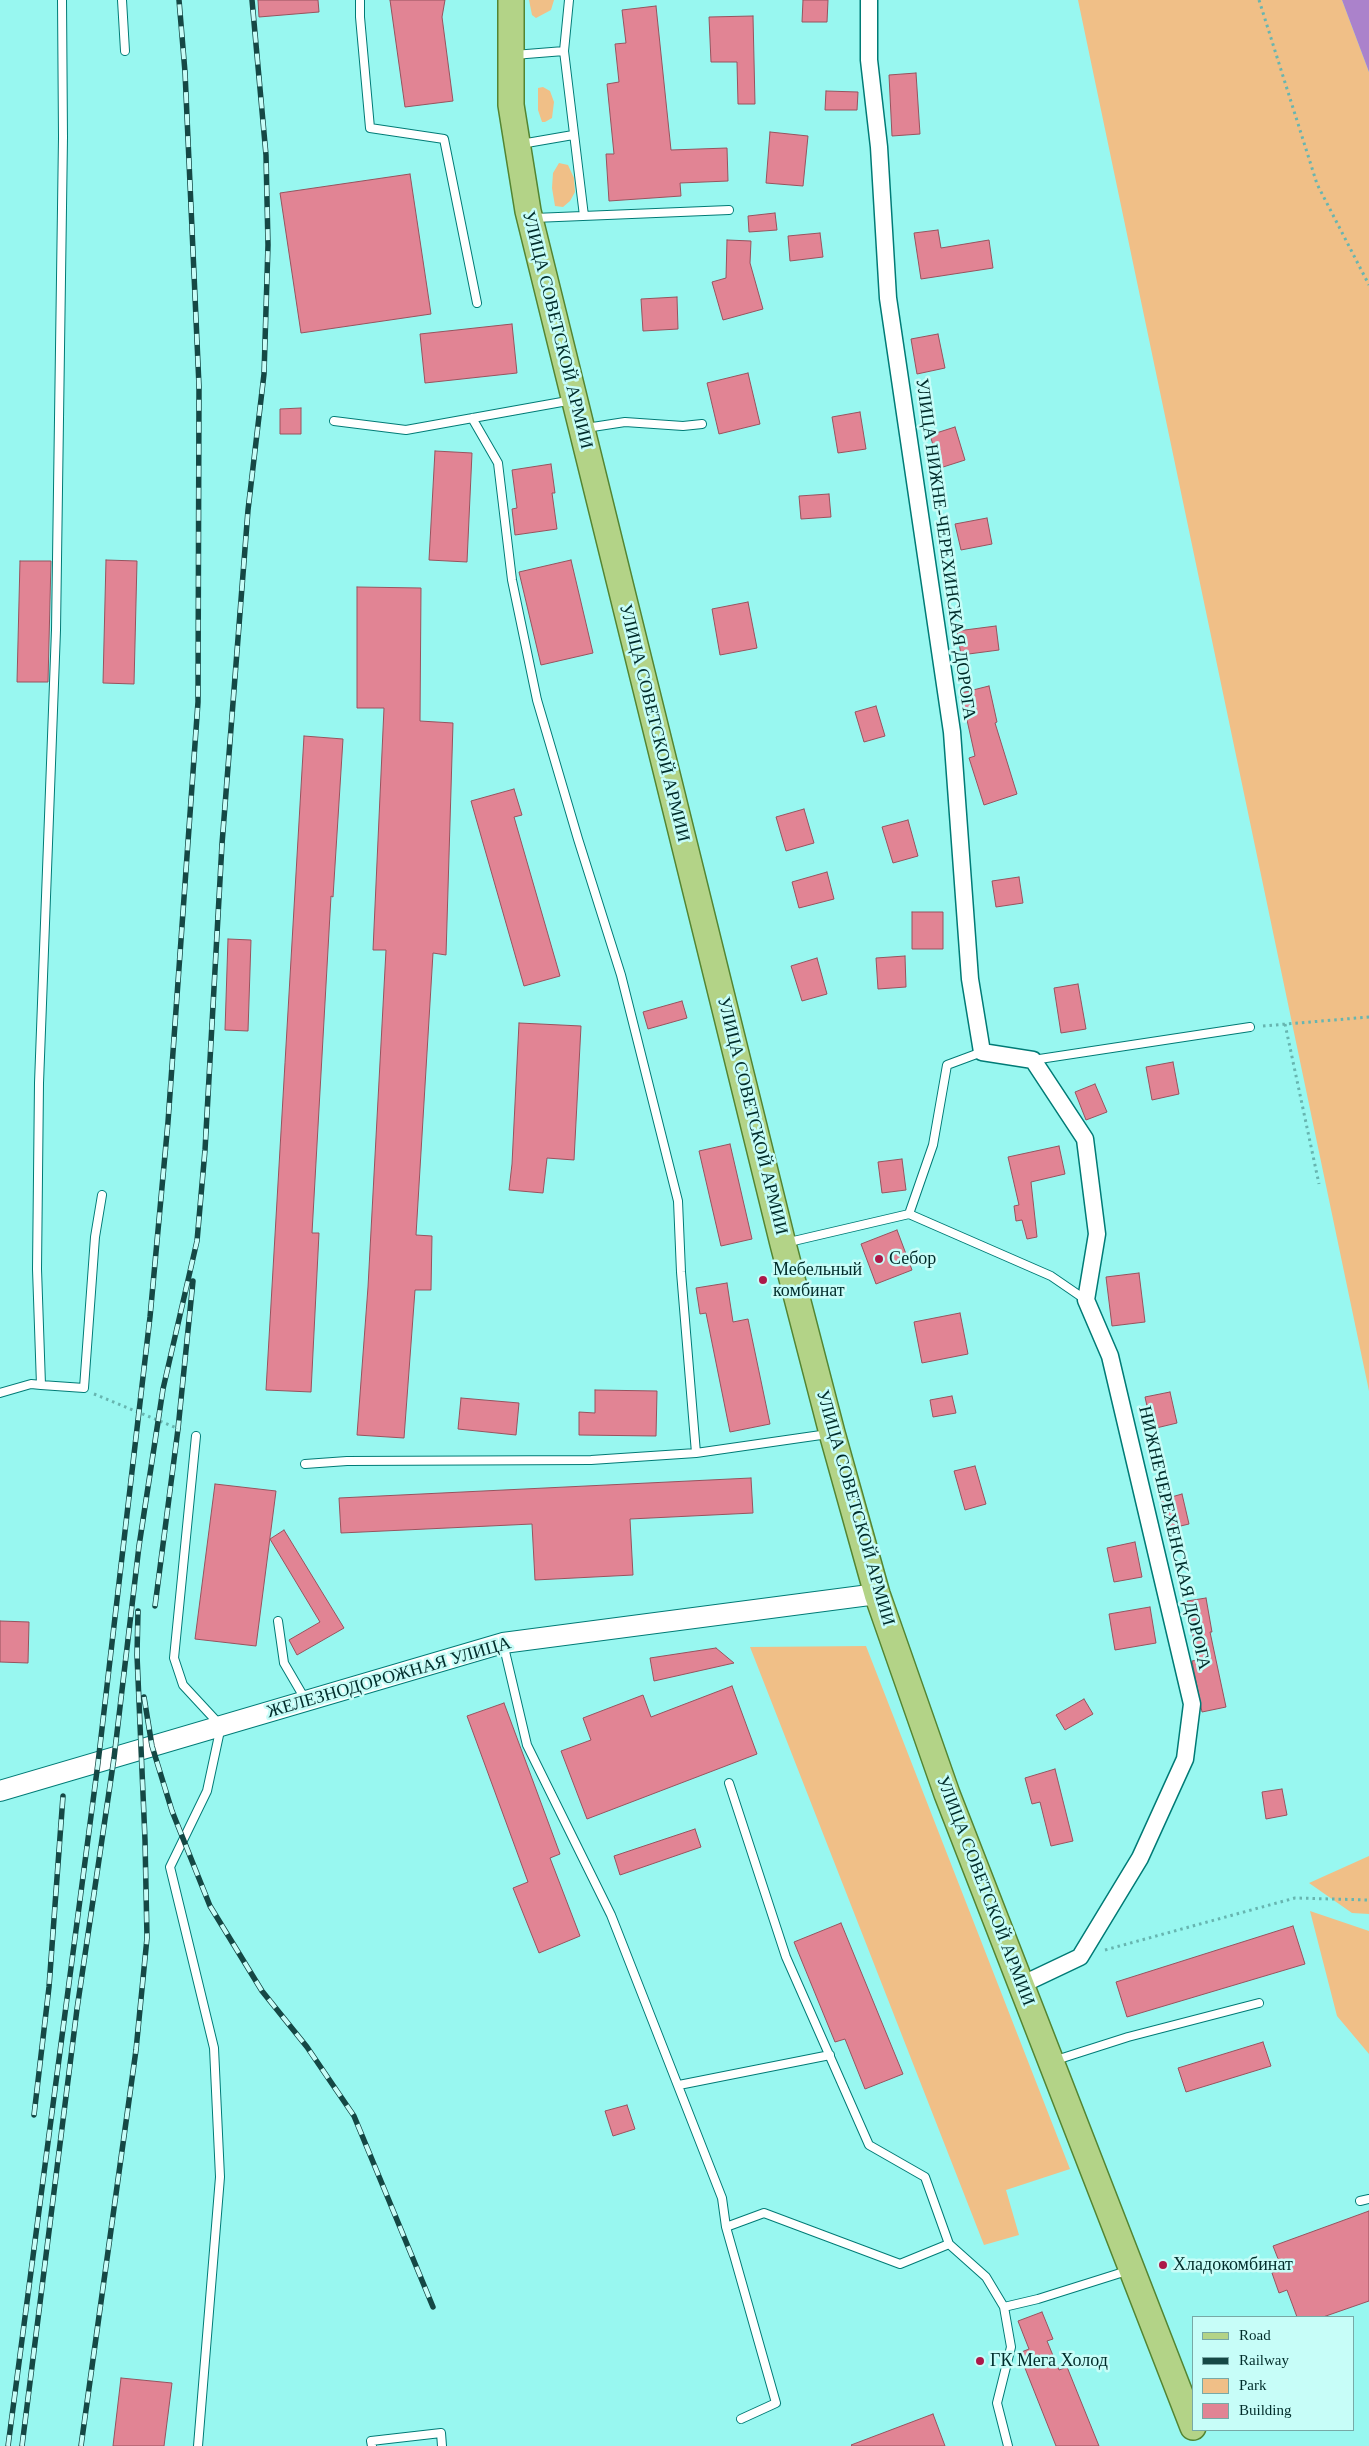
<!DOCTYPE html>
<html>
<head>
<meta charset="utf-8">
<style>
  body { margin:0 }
  #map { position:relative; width:1369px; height:2446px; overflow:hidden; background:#98f7f0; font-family:Georgia,serif }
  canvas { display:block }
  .legend { position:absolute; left:1192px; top:2316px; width:162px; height:115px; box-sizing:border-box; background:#c7fdf8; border:1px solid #77a9a6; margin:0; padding:6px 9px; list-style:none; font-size:15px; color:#002c2a }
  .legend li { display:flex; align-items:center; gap:10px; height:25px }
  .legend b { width:25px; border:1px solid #77a9a6 }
</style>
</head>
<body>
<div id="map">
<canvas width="1369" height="2446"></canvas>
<ul class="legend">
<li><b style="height:6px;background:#b3d387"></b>Road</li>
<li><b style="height:6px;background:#154845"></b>Railway</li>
<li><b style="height:14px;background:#f0bf87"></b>Park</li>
<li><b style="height:14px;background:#e18494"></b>Building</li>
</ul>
</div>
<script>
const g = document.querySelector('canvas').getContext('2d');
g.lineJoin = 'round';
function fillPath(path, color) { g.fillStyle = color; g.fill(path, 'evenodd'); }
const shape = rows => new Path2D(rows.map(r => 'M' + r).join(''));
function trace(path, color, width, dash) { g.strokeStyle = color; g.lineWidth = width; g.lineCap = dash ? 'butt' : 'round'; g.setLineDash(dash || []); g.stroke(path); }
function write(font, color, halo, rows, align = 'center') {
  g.font = font + ' Georgia,serif'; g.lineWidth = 5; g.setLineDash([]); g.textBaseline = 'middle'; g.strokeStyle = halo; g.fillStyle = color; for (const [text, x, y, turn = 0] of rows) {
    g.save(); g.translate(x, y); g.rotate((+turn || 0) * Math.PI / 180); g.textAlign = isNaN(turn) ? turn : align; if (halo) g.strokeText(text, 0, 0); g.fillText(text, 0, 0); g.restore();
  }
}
fillPath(shape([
  [529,0,554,0,551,10,536,18,532,15],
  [1078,0,1342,0,1369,72,1369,1391],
  [543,87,550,91,554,102,552,118,545,122,542,122,538,110,538,88],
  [559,163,568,165,574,178,575,192,570,201,563,207,555,206,552,188,553,173],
  [866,1646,1070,2169,1006,2190,1019,2235,984,2245,750,1647],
  [1369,1856,1369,1914,1352,1913,1309,1883],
  [1310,1911,1369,1931,1369,2054,1337,2016]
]), '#f0bf87');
fillPath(shape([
  [1342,0,1369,0,1369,72]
]), '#ab82cb');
const building = shape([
  [258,0,318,0,319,12,259,17,258,0],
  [390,0,445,0,442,17,453,101,405,107,390,0],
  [803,0,828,0,827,22,802,22,803,0],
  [656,6,671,150,727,148,728,181,680,183,681,196,609,201,606,154,614,154,607,84,619,82,615,44,626,43,622,10,656,6],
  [753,16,755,104,738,104,737,62,711,62,709,17,753,16],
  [916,73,920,134,892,136,889,75,916,73],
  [826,91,858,92,857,110,825,110,826,91],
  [770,132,808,136,803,186,766,183,770,132],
  [410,174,431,314,301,333,280,193,410,174],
  [775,213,777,230,749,232,748,216,775,213],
  [938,230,941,248,989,240,993,268,921,279,914,233,938,230],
  [820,233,823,257,790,261,788,236,820,233],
  [727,240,751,241,750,263,763,309,723,320,712,282,726,278,727,240],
  [677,297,678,329,643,331,641,299,677,297],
  [512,324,517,373,425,383,420,334,512,324],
  [938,334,945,368,917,374,911,339,938,334],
  [748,373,760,424,719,434,707,383,748,373],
  [301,408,301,434,280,434,280,409,301,408],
  [860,412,866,449,838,453,832,417,860,412],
  [955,427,965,460,940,468,930,435,955,427],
  [435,451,472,453,467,562,429,560,435,451],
  [551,464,555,493,552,493,557,529,515,535,512,509,517,508,512,470,551,464],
  [829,494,831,517,801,519,799,496,829,494],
  [987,518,992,544,961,550,955,524,987,518],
  [106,560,137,561,134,684,103,683,106,560],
  [571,560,593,653,541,665,519,572,571,560],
  [20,561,51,561,48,682,17,682,20,561],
  [357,587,421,588,420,721,453,723,446,955,433,953,416,1235,432,1236,431,1290,415,1290,404,1438,357,1435,368,1287,386,950,373,950,384,708,357,708,357,587],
  [748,602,757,648,720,655,712,609,748,602],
  [996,626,999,650,961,655,957,631,996,626],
  [989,686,997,722,995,723,1017,794,984,805,969,758,975,756,961,693,989,686],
  [876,706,885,736,864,742,855,712,876,706],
  [304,736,343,739,333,897,331,896,312,1233,319,1233,311,1392,266,1390,304,736],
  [514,789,522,815,514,817,560,976,524,986,471,801,514,789],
  [804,809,814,843,786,851,776,817,804,809],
  [908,820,918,856,893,863,882,827,908,820],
  [827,872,834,899,799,908,792,882,827,872],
  [1019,877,1023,903,996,907,992,881,1019,877],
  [912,912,943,912,943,949,912,949,912,912],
  [228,939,251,940,248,1031,225,1030,228,939],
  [905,956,906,987,878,989,876,958,905,956],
  [817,958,827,994,802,1001,791,966,817,958],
  [1078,984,1086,1029,1061,1033,1054,988,1078,984],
  [682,1001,687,1018,648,1029,643,1012,682,1001],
  [519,1023,581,1026,574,1160,547,1158,543,1193,509,1190,512,1164,519,1023],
  [1173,1062,1179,1094,1152,1100,1146,1067,1173,1062],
  [1095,1084,1107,1112,1086,1120,1075,1092,1095,1084],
  [730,1144,752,1239,721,1246,699,1151,730,1144],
  [1059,1146,1065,1174,1031,1182,1037,1237,1027,1239,1022,1220,1016,1221,1014,1206,1019,1205,1008,1157,1059,1146],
  [902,1159,906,1190,882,1193,878,1162,902,1159],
  [897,1230,912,1270,876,1284,861,1244,897,1230],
  [1139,1273,1145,1322,1112,1326,1106,1277,1139,1273],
  [727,1283,733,1322,748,1319,770,1424,730,1432,706,1313,700,1314,696,1288,727,1283],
  [960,1313,968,1354,922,1363,914,1322,960,1313],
  [595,1390,657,1391,656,1436,579,1435,579,1412,595,1413,595,1390],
  [1170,1392,1177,1423,1152,1429,1145,1397,1170,1392],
  [952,1396,956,1413,933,1417,930,1400,952,1396],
  [461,1398,519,1403,516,1435,458,1429,461,1398],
  [975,1466,986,1504,965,1510,954,1471,975,1466],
  [751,1478,753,1513,630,1519,633,1575,535,1580,532,1524,341,1533,339,1498,751,1478],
  [215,1484,276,1491,256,1646,195,1639,215,1484],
  [1182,1494,1189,1524,1168,1529,1161,1500,1182,1494],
  [284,1530,344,1628,297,1655,289,1640,320,1622,270,1539,284,1530],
  [1135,1542,1142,1577,1114,1582,1107,1548,1135,1542],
  [1206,1598,1212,1632,1210,1632,1226,1707,1202,1712,1192,1661,1197,1660,1187,1601,1206,1598],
  [1150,1607,1156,1643,1115,1650,1109,1614,1150,1607],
  [0,1621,29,1622,28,1663,0,1662,0,1621],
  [716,1648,734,1663,654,1681,650,1658,716,1648],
  [732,1686,757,1754,587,1819,561,1751,591,1740,583,1718,643,1695,651,1717,732,1686],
  [1084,1699,1093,1714,1065,1730,1056,1715,1084,1699],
  [504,1703,560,1854,550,1858,580,1936,539,1953,513,1888,528,1882,467,1716,504,1703],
  [1055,1769,1073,1841,1051,1846,1040,1802,1032,1804,1025,1778,1055,1769],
  [1282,1789,1287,1815,1266,1819,1262,1792,1282,1789],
  [695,1829,701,1847,620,1875,614,1856,695,1829],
  [841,1923,903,2074,865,2089,845,2039,835,2042,794,1942,841,1923],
  [1293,1926,1305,1964,1127,2017,1116,1982,1293,1926],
  [1263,2042,1271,2066,1186,2092,1178,2068,1263,2042],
  [627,2105,635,2129,613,2136,605,2111,627,2105],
  [1369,2211,1369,2301,1323,2317,1297,2317,1287,2290,1279,2293,1272,2273,1282,2269,1273,2246,1369,2211],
  [1042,2312,1053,2339,1047,2341,1059,2370,1067,2367,1099,2446,1056,2446,1019,2353,1029,2349,1018,2321,1042,2312],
  [121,2378,172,2383,164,2446,113,2446,121,2378],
  [933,2414,945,2446,852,2446,851,2445,933,2414]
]);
fillPath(building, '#e18494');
trace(building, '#97535e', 1);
const service = shape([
  [122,0,125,51],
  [360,0,360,17,370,128,444,139,477,303],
  [569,0,564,51,584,216],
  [514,55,564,51],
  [521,144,573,135],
  [534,218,729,210],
  [472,418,498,463,512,580,537,700,578,839,621,975,678,1201,681,1272,696,1453],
  [334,421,406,430,573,400],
  [586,428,625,422,683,426,702,424],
  [1033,1060,1250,1027],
  [909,1214,1051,1276,1086,1300],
  [785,1243,909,1214,933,1145,947,1065,982,1052],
  [41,1385,84,1388,95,1237,102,1195],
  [0,1393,31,1384,41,1385,37,1269,39,1083,56,630,63,137,62,0],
  [196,1436,174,1658,183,1685,221,1726,207,1791,170,1867,214,2048,220,2177,198,2446],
  [305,1464,347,1461,591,1460,696,1453,828,1434],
  [278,1621,284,1663,305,1699],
  [503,1643,527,1745,611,1915,722,2198,726,2227],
  [729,1783,786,1957,869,2145,925,2177,949,2244,986,2277,1004,2307],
  [1053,2061,1128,2037,1259,2003],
  [679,2085,830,2055],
  [1360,2201,1369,2199],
  [741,2419,776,2403,726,2227,764,2213,900,2264,949,2244],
  [372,2446,371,2441,441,2433,442,2446],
  [1008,2446,997,2403,1011,2347,1004,2307,1038,2299,1130,2270]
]);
const minor = shape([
  [869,0,869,60,879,147,888,298,952,732,970,979,982,1052,1033,1060,1085,1139,1097,1234,1086,1300,1110,1356,1192,1704,1185,1759,1140,1858,1080,1957,1021,1985]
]);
const tertiary = shape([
  [0,1791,503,1643,877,1594]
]);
const primary = shape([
  [511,0,511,105,528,211,783,1244,832,1433,877,1594,947,1794,1193,2427]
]);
trace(service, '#007b76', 10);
trace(minor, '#007b76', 19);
trace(tertiary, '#007b76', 22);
trace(primary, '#538532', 28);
trace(shape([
  [1259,0,1317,184,1369,285],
  [1285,1024,1319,1184],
  [1263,1026,1369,1017],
  [94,1394,184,1431],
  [1105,1950,1295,1898,1369,1900]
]), '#67b5b0', 3, [2.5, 4]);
trace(service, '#fff', 8);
trace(minor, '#fff', 16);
trace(tertiary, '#fff', 20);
trace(primary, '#b3d387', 25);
const rail = shape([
  [155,1606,178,1429,193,1281],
  [144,1697,152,1746,172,1811,210,1906,262,1991,307,2047,354,2116,433,2307],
  [34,2115,49,1987,63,1796],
  [8,2446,98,1763,150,1317,168,1122,198,702,199,386,185,72,179,0],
  [22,2446,77,2009,114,1758,139,1546,163,1389,197,1241,205,1150,222,844,248,510,264,374,268,245,266,155,252,0],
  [81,2446,136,2050,147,1938,145,1840,137,1655,138,1611]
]);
trace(rail, '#154845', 5.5);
trace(rail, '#c7fdf8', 4, [11]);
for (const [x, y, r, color] of [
  [879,1259,5,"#ac1949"],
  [763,1280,5,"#ac1949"],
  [1163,2265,5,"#ac1949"],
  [980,2361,5,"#ac1949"]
]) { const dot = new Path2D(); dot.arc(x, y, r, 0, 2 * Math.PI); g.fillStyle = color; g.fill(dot); trace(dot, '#c7fdf8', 2); }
write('18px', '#002c2a', '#c7fdf8', [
  ["УЛИЦА СОВЕТСКОЙ АРМИИ",557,330,76],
  ["УЛИЦА НИЖНЕ-ЧЕРЕХИНСКАЯ ДОРОГА",945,549,82],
  ["УЛИЦА СОВЕТСКОЙ АРМИИ",654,723,76],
  ["УЛИЦА СОВЕТСКОЙ АРМИИ",752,1116,76],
  ["УЛИЦА СОВЕТСКОЙ АРМИИ",855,1508,74],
  ["НИЖНЕЧЕРЕХЕНСКАЯ ДОРОГА",1174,1538,77],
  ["ЖЕЛЕЗНОДОРОЖНАЯ УЛИЦА",389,1678,-16],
  ["УЛИЦА СОВЕТСКОЙ АРМИИ",985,1891,69]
]);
write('18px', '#002c2a', '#c7fdf8', [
  ["Себор",889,1259],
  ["Мебельный",773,1270],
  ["комбинат",773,1291],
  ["Хладокомбинат",1173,2265],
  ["ГК Мега Холод",990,2361]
], 'left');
</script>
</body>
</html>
